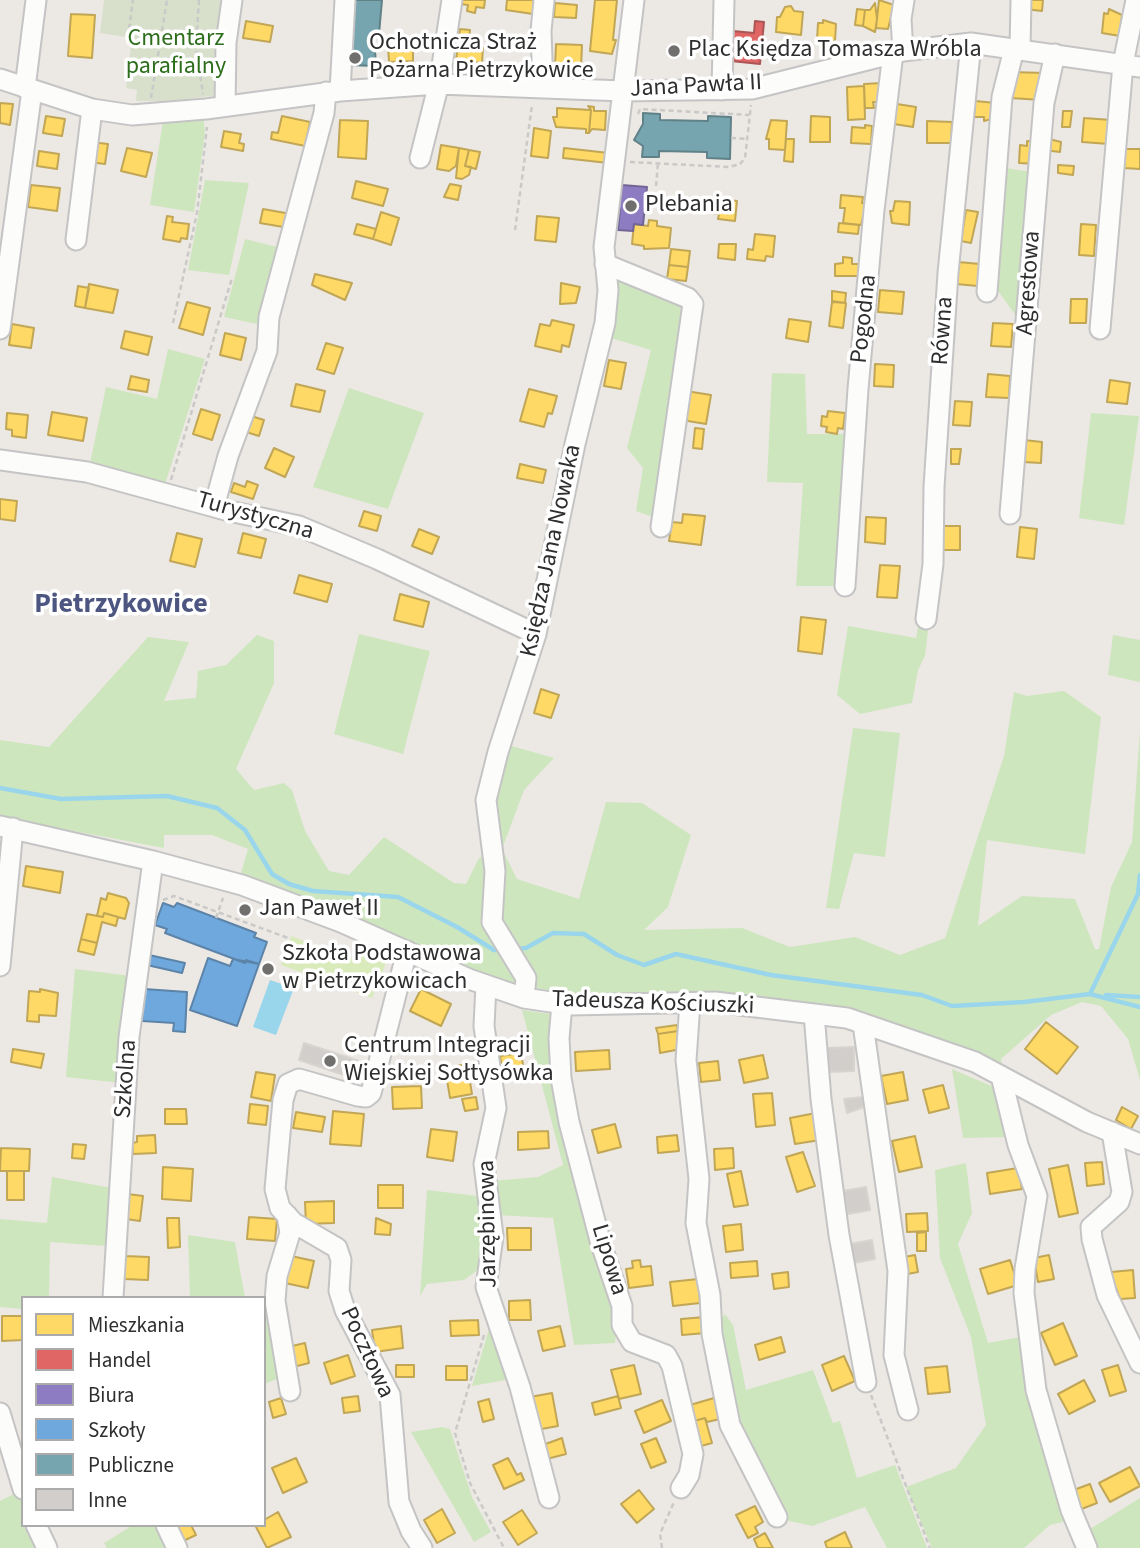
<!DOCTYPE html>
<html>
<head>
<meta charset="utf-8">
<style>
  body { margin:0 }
  #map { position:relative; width:1140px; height:1548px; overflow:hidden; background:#ece8e4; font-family:"Source Sans 3",sans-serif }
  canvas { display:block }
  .legend { position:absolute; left:21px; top:1296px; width:245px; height:231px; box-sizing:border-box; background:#fff; border:2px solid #ababab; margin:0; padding:9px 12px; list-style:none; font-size:21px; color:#2e2e2e }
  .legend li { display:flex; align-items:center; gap:14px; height:35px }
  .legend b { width:35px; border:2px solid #ababab }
</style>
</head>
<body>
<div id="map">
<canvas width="1140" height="1548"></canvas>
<ul class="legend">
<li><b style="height:19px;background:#ffd966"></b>Mieszkania</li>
<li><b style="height:19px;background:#e06666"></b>Handel</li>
<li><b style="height:19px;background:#8e7cc3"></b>Biura</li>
<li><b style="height:19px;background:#6fa8dc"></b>Szkoły</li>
<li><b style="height:19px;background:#76a5af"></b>Publiczne</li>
<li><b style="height:19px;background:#d1cecb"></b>Inne</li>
</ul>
</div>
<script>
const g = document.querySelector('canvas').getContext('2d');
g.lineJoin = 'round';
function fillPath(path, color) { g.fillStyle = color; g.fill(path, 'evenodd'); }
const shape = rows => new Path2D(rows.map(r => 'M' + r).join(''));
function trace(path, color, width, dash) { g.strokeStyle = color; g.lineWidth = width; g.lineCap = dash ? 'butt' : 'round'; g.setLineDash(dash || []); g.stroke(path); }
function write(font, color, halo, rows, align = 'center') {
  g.font = font + ' "Source Sans 3",sans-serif'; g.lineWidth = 7; g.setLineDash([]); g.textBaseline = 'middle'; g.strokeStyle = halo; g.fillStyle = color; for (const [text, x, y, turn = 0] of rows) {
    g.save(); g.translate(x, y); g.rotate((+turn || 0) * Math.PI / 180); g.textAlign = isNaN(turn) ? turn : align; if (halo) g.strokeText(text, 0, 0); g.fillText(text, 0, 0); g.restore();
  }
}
fillPath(shape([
  [203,115,205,133,194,212,150,205,163,121],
  [1000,167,1037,173,1024,327,991,281],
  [205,180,249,183,229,275,188,270],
  [245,239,285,249,262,325,224,317],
  [614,273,685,300,656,518,636,511,643,468,627,448,651,350,608,337],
  [168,349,205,359,166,481,161,487,89,468,106,387,157,399],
  [772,373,805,374,807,434,852,434,840,586,796,586,803,483,767,482],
  [349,388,424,413,388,509,313,487],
  [1091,413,1139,416,1124,525,1079,518],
  [919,621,929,622,925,656,918,670,912,703,860,714,837,695,848,626,916,638],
  [359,634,430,651,403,754,334,734],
  [257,635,274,641,274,683,236,769,254,790,284,783,292,790,305,831,329,871,349,875,384,837,454,883,466,884,479,858,495,852,492,805,508,745,554,758,524,790,502,849,517,879,579,899,606,802,642,803,691,835,668,907,644,930,742,928,790,947,855,937,900,955,945,938,1004,756,1014,692,1027,696,1064,691,1101,717,1085,854,987,840,978,926,1022,896,1075,899,1095,949,1099,949,1111,887,1132,842,1140,731,1140,1080,1128,1039,1101,1006,1082,1002,1051,1015,1001,1059,1002,1067,931,1036,856,1012,794,1000,712,994,578,994,511,985,351,915,241,873,248,849,212,835,164,835,164,848,0,817,0,740,49,747,148,637,189,642,164,701,196,698,198,671,226,665],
  [1113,635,1140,640,1140,682,1108,675],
  [853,728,900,733,885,857,854,853,839,909,826,908],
  [75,969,131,976,121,1083,66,1077],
  [522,1010,558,1015,556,1036,619,1305,615,1343,574,1345,553,1218,495,1215,492,1181,538,1177,563,1165],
  [952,1069,996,1088,1012,1137,963,1138],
  [966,1163,972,1213,958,1244,988,1343,1026,1336,1071,1520,1050,1525,1024,1548,932,1548,906,1487,956,1468,986,1425,971,1337,940,1258,935,1170],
  [52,1177,112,1188,106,1246,50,1242,49,1298,23,1298,23,1309,0,1307,0,1219,47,1223],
  [427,1190,486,1197,486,1264,464,1280,427,1284,420,1296],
  [188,1235,235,1242,245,1298,190,1298],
  [271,1296,285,1376,264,1384,264,1298,256,1298],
  [725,1314,733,1325,746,1390,813,1370,833,1423,840,1421,857,1478,895,1465,927,1548,887,1548,865,1507,812,1526,785,1520,732,1422,714,1327],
  [491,1327,511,1379,472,1386,489,1329],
  [442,1427,450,1429,472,1497,491,1532,474,1542,411,1432],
  [19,1486,23,1498,23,1525,33,1525,43,1548,0,1548,0,1501,12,1495],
  [1140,1498,1140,1548,1091,1548,1087,1531],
  [133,1525,159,1525,171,1548,107,1548,104,1543]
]), '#cee6be');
fillPath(shape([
  [104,0,223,0,218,95,171,101,136,101,137,90,126,88,132,38,100,33]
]), '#d8e0cc');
fillPath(shape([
  [291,936,358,961,363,948,388,958,372,998,281,965]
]), '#d9eabb');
fillPath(shape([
  [270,980,294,988,276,1035,253,1027]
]), '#99d6ec');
const homes = shape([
  [461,0,485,0,484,8,476,7,475,13,467,11,468,5,460,4,461,0],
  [507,0,534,0,533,14,506,10,507,0],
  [595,0,617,0,613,40,616,40,612,54,590,51,595,0],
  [879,0,894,5,888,29,876,28,879,0],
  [1026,0,1043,0,1042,11,1025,9,1026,0],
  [555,3,577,5,576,18,554,17,555,3],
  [875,3,877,19,875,32,863,26,865,10,870,10,875,3],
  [791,6,794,11,803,12,801,35,776,32,777,17,780,17,785,7,791,6],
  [857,9,865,10,863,26,855,25,857,9],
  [1109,9,1122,15,1120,36,1102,33,1104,13,1108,14,1109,9],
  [71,14,95,15,92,58,68,56,71,14],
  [823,20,836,24,835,41,817,40,818,23,823,23,823,20],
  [246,21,273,26,270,42,243,38,246,21],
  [460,29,470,30,468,45,483,47,482,63,456,60,460,29],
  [404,39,405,44,413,44,413,61,389,62,388,45,394,45,394,40,404,39],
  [556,44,582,45,581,69,555,67,556,44],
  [1011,72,1044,73,1042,100,1010,98,1011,72],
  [881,83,881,102,873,102,874,108,865,108,864,84,881,83],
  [864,86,865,119,848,120,847,87,864,86],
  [975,101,996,103,995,118,984,121,984,117,974,117,975,101],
  [0,103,13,104,10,125,0,123,0,103],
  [897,104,916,107,913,127,894,124,897,104],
  [588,106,594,107,594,111,606,111,605,130,592,129,589,133,591,110,588,106],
  [557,108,591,110,589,133,586,133,586,129,556,127,553,117,557,117,557,108],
  [1063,111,1072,111,1070,127,1062,127,1063,111],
  [46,116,65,119,62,136,43,133,46,116],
  [282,116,310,122,305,146,271,139,272,132,278,133,282,116],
  [811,116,830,117,830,142,810,142,811,116],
  [1084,118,1111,120,1109,144,1082,142,1084,118],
  [340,120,368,121,366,159,338,157,340,120],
  [771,120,787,121,785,150,769,149,769,139,766,139,771,120],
  [927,121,952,122,951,143,927,143,927,121],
  [865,125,872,126,871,144,851,143,852,127,865,128,865,125],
  [534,128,551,131,548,158,531,156,534,128],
  [224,131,241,134,239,143,244,144,243,151,221,147,224,131],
  [1045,138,1061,142,1060,152,1044,150,1045,138],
  [786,139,794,139,793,162,784,161,786,139],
  [1027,141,1037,142,1036,164,1019,163,1020,145,1027,146,1027,141],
  [91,142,108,144,105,164,89,162,91,142],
  [441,145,459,148,456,166,449,171,437,169,441,145],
  [127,148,152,153,146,177,121,171,127,148],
  [459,148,469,150,465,166,471,167,469,175,462,179,456,178,459,148],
  [564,148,609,153,608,163,563,158,564,148],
  [1125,149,1140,149,1140,169,1124,168,1125,149],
  [469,150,480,152,476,169,465,166,469,150],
  [39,151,59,154,57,169,37,166,39,151],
  [1058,165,1074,166,1073,175,1058,173,1058,165],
  [356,181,388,189,383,206,352,198,356,181],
  [450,184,461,186,458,200,444,197,450,184],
  [31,185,60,188,57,211,28,207,31,185],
  [841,195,863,197,862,203,866,204,861,225,843,223,845,208,840,208,841,195],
  [711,198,737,201,735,221,718,219,719,214,709,213,711,198],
  [895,201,910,202,909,225,892,223,890,211,893,211,895,201],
  [263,209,291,214,289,228,260,223,263,209],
  [966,210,978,212,971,243,961,241,966,210],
  [381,212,399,218,391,245,373,239,381,212],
  [167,216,173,217,172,222,189,224,187,239,181,238,180,242,163,239,167,216],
  [537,216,559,218,556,242,535,240,537,216],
  [649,220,657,221,657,226,671,228,669,248,644,249,644,246,632,244,634,224,648,226,649,220],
  [839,223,859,225,858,234,838,232,839,223],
  [357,224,376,229,373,239,354,234,357,224],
  [1081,224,1096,225,1094,256,1079,255,1081,224],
  [755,234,775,236,773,257,766,256,765,261,747,259,748,249,753,250,755,234],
  [719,244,736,244,735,260,718,258,719,244],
  [671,249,690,251,688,267,669,265,671,249],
  [843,257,852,258,852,264,860,264,860,276,835,276,835,264,843,263,843,257],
  [958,262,980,264,978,286,956,284,958,262],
  [669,265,688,267,686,281,667,279,669,265],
  [315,274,352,283,345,300,312,285,315,274],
  [561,283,580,287,576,303,560,304,561,283],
  [89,284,118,290,113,313,85,308,89,284],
  [78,286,89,288,85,308,75,306,78,286],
  [880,290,904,292,902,314,878,312,880,290],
  [832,291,846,293,845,303,832,301,832,291],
  [1071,299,1087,299,1086,323,1070,323,1071,299],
  [187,302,210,308,203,335,179,328,187,302],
  [832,302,846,303,843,328,829,326,832,302],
  [789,319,811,322,808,342,786,338,789,319],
  [552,320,574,325,569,347,562,345,561,352,535,346,540,324,550,326,552,320],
  [993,323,1013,324,1011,347,991,346,993,323],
  [12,324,34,328,31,348,9,345,12,324],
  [125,331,152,337,148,355,121,348,125,331],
  [225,333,246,338,241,360,220,355,225,333],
  [326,343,343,348,334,374,317,369,326,343],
  [609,360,626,363,621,389,604,386,609,360],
  [875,364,894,365,893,387,874,386,875,364],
  [988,374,1010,376,1009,398,986,397,988,374],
  [131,376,149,380,147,392,128,389,131,376],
  [1110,380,1130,383,1127,404,1107,402,1110,380],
  [296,384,325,391,320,412,291,406,296,384],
  [529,389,557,396,552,414,548,413,544,427,520,421,529,389],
  [686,391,711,395,706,424,682,420,686,391],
  [955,401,972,402,970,426,953,425,955,401],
  [201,409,220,415,212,440,193,434,201,409],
  [828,411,845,413,843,429,838,428,837,434,826,432,827,427,821,426,822,416,827,417,828,411],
  [52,412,87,418,83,441,48,435,52,412],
  [7,413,28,415,26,438,12,436,12,430,6,429,7,413],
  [248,415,264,420,259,436,243,431,248,415],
  [695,428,704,429,702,449,693,448,695,428],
  [1024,440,1042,442,1041,463,1023,462,1024,440],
  [274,448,294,457,285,477,265,468,274,448],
  [951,449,961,449,959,464,951,464,951,449],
  [520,464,546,470,543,483,517,478,520,464],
  [247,481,258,485,253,499,231,492,234,483,245,487,247,481],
  [0,499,17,501,15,521,0,519,0,499],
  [364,511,381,516,377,531,359,526,364,511],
  [683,514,705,516,701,545,669,541,672,522,682,523,683,514],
  [866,517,886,518,885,544,865,542,866,517],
  [942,526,960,526,960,550,941,550,942,526],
  [1020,527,1037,529,1034,559,1017,557,1020,527],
  [419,529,439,537,432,554,412,546,419,529],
  [177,533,202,539,195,567,170,561,177,533],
  [243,533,266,539,261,558,238,553,243,533],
  [880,565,900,566,897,598,877,597,880,565],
  [299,575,332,584,327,602,294,593,299,575],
  [400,594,429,602,423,627,394,620,400,594],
  [801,617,826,620,822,654,798,651,801,617],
  [541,689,559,695,551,718,534,713,541,689],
  [26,866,63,872,60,893,23,886,26,866],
  [108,893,126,898,129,903,125,919,104,913,103,917,97,916,101,898,106,900,108,893],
  [104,913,118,917,116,926,102,922,97,943,81,939,87,914,103,917,104,913],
  [81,939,97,943,94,955,78,951,81,939],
  [40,989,58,993,56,1016,39,1015,39,1022,27,1021,29,991,40,992,40,989],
  [421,989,451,1004,441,1026,410,1011,421,989],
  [1046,1022,1078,1047,1057,1074,1025,1049,1046,1022],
  [677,1025,678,1031,658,1034,656,1028,677,1025],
  [678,1031,681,1049,660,1053,658,1034,678,1031],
  [13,1049,44,1054,41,1068,11,1062,13,1049],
  [609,1050,610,1069,576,1071,575,1052,609,1050],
  [521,1053,524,1071,503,1075,500,1056,521,1053],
  [763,1055,768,1078,744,1083,739,1060,763,1055],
  [718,1061,720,1080,701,1082,699,1063,718,1061],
  [467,1064,472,1094,450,1098,445,1068,467,1064],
  [256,1072,275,1075,271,1101,251,1097,256,1072],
  [903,1072,908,1100,887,1104,881,1076,903,1072],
  [943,1085,949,1108,929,1113,923,1090,943,1085],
  [421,1086,422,1108,393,1109,392,1087,421,1086],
  [772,1093,775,1125,756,1127,753,1094,772,1093],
  [476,1097,478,1109,465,1111,462,1099,476,1097],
  [250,1104,268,1106,266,1125,248,1123,250,1104],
  [1122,1107,1138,1116,1131,1129,1116,1120,1122,1107],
  [165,1109,186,1109,187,1124,165,1124,165,1109],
  [333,1111,364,1114,361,1146,330,1144,333,1111],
  [296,1112,325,1117,322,1132,293,1128,296,1112],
  [816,1113,820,1140,795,1144,790,1118,816,1113],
  [615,1124,621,1147,598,1153,592,1130,615,1124],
  [431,1129,457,1132,453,1161,427,1157,431,1129],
  [548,1131,549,1148,518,1150,518,1132,548,1131],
  [155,1135,156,1153,133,1154,132,1143,137,1142,137,1136,155,1135],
  [677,1135,679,1151,658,1153,657,1137,677,1135],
  [915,1136,922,1167,899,1172,892,1141,915,1136],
  [73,1144,86,1145,84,1159,72,1158,73,1144],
  [1,1148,30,1149,29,1171,0,1171,1,1148],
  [733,1148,734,1168,715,1170,714,1149,733,1148],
  [803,1152,815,1186,797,1192,786,1157,803,1152],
  [1102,1162,1104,1184,1087,1186,1085,1163,1102,1162],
  [1068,1165,1078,1213,1059,1217,1049,1169,1068,1165],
  [163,1167,193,1169,191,1201,162,1199,163,1167],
  [1018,1168,1022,1189,990,1194,987,1173,1018,1168],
  [7,1171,24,1171,24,1200,7,1200,7,1171],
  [741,1171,748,1205,734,1207,727,1174,741,1171],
  [378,1185,403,1185,403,1208,378,1208,378,1185],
  [128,1194,143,1196,140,1221,126,1219,128,1194],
  [334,1201,334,1223,306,1224,305,1202,334,1201],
  [927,1213,928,1231,907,1232,906,1214,927,1213],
  [249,1217,277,1219,275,1241,247,1239,249,1217],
  [167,1218,179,1218,180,1247,168,1248,167,1218],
  [376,1218,391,1224,390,1235,375,1234,376,1218],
  [741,1224,743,1250,726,1252,723,1226,741,1224],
  [507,1228,531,1228,531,1250,508,1250,507,1228],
  [926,1232,926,1251,917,1251,917,1233,926,1232],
  [915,1255,918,1272,902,1275,904,1257,915,1255],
  [1049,1255,1054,1279,1038,1282,1034,1258,1049,1255],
  [125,1256,149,1257,148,1280,124,1279,125,1256],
  [291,1256,314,1261,308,1288,285,1283,291,1256],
  [640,1260,641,1267,651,1266,653,1285,629,1288,626,1269,633,1268,632,1261,640,1260],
  [1010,1260,1018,1285,988,1294,980,1269,1010,1260],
  [757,1261,758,1276,731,1278,730,1263,757,1261],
  [1133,1270,1135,1298,1120,1299,1116,1288,1112,1289,1111,1272,1133,1270],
  [788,1272,789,1287,774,1289,772,1274,788,1272],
  [698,1279,700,1303,673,1306,670,1282,698,1279],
  [530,1300,531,1320,509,1320,509,1301,530,1300],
  [2,1316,23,1316,23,1340,2,1341,2,1316],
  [705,1317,706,1333,682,1335,681,1319,705,1317],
  [478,1320,479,1335,451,1336,450,1321,478,1320],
  [1063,1323,1077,1356,1055,1365,1041,1333,1063,1323],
  [401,1326,403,1348,375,1352,372,1330,401,1326],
  [560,1326,565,1346,543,1351,538,1331,560,1326],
  [781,1337,785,1352,759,1360,755,1345,781,1337],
  [305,1343,309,1363,293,1367,288,1347,305,1343],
  [348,1355,355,1376,331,1384,324,1363,348,1355],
  [844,1356,855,1381,832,1391,822,1365,844,1356],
  [396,1365,414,1365,414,1377,396,1377,396,1365],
  [634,1365,641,1394,619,1399,611,1370,634,1365],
  [1118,1365,1126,1391,1110,1396,1102,1370,1118,1365],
  [446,1366,467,1366,467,1380,446,1380,446,1366],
  [947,1366,950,1392,928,1394,925,1368,947,1366],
  [1084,1380,1095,1401,1069,1414,1058,1394,1084,1380],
  [552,1393,558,1426,536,1430,530,1397,552,1393],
  [358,1396,360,1411,344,1413,342,1398,358,1396],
  [618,1396,621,1408,595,1415,592,1403,618,1396],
  [281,1398,286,1414,273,1418,269,1402,281,1398],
  [714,1398,720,1419,707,1422,705,1418,694,1421,690,1405,714,1398],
  [489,1399,494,1419,483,1422,478,1402,489,1399],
  [662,1400,671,1421,644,1433,635,1411,662,1400],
  [705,1418,712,1443,701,1446,694,1421,705,1418],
  [562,1438,566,1454,543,1460,540,1446,562,1438],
  [656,1438,666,1462,651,1468,641,1444,656,1438],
  [296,1458,307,1482,283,1493,272,1468,296,1458],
  [508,1458,517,1475,521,1473,524,1480,504,1489,493,1465,508,1458],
  [1130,1467,1140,1486,1110,1502,1099,1483,1130,1467],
  [1090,1484,1097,1503,1079,1510,1071,1491,1090,1484],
  [639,1490,654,1509,637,1523,621,1504,639,1490],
  [755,1506,763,1522,755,1527,758,1533,748,1538,736,1515,755,1506],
  [442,1509,455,1533,437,1543,424,1520,442,1509],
  [522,1510,537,1533,518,1545,503,1522,522,1510],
  [278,1512,291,1537,267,1548,255,1525,264,1525,264,1520,278,1512],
  [173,1525,191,1525,196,1535,181,1542,173,1525],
  [845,1532,852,1548,827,1548,825,1542,845,1532],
  [765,1533,773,1548,758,1548,754,1539,765,1533]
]);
fillPath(homes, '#ffd966');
trace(homes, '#c0a655', 2);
const shops = shape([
  [755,21,764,22,760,64,731,61,733,31,754,33,755,21]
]);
fillPath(shops, '#e06666');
trace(shops, '#ab5555', 2);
const offices = shape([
  [622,185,647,187,643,225,634,224,633,231,618,230,620,209,617,209,617,202,620,202,622,185]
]);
fillPath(offices, '#8e7cc3');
trace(offices, '#716596', 2);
const schools = shape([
  [163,903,174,907,177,903,256,933,254,937,267,942,259,964,246,960,245,963,165,933,167,929,155,925,163,903],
  [149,955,185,963,182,973,147,965,149,955],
  [208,958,230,966,233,959,259,964,237,1026,190,1010,208,958],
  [144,989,187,992,185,1032,173,1031,174,1023,142,1021,144,989]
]);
fillPath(schools, '#6fa8dc');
trace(schools, '#5c83a8', 2);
const public = shape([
  [353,0,382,0,379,34,374,34,376,66,348,65,353,0],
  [643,113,660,114,660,120,708,121,708,116,731,117,730,159,707,158,707,152,659,151,659,157,642,157,643,146,634,140,643,124,643,113]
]);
fillPath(public, '#76a5af');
trace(public, '#608188', 2);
trace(shape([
  [0,788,61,799,167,796,217,808,245,830,272,874,289,884,313,891,398,897,457,927,494,950,503,950],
  [515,949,526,948,553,933,584,934,617,955,644,965,676,954,771,975,922,995,952,1006,1024,1002,1090,994,1140,1007],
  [1090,994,1138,894,1140,875],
  [1106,995,1140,997]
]), '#99d6ec', 4.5);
const building = shape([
  [304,1043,362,1062,356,1079,299,1060,304,1043],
  [854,1047,854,1071,826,1072,826,1048,854,1047],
  [864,1097,864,1107,847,1113,844,1099,864,1097],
  [866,1187,870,1210,848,1214,843,1191,866,1187],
  [872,1240,875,1259,853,1263,850,1244,872,1240]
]);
fillPath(building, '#d1cecb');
trace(building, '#d7d4d0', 2);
const minor = shape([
  [1020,49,1021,0],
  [903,51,901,19,904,0],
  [0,79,92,109,132,115,206,109,340,91,438,84,624,91,752,89,903,51,971,43,1140,67],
  [25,88,36,0],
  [543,88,541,31,544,0],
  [722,90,724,0],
  [340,91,345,0],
  [225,106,226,43,232,0],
  [420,158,440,79,452,0],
  [76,240,92,109],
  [605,264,688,298,693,304,661,527],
  [987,292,1002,97,1014,49],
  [0,329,32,90],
  [1100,329,1123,64,1136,0],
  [0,460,87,472,229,511,299,526,377,559,536,634],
  [214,507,228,456,267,351,269,317,324,113,326,92],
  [1010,514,1044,103,1055,54],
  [845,586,858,389,874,210,893,53],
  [926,619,933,564,934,487,948,273,971,43],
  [0,826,153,861,242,885,341,922,469,979,524,998,571,1005,715,1002,847,1018,975,1062,1087,1122,1140,1144],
  [407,951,371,1093,366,1097,358,1096,299,1079,288,1084,283,1100,275,1189,280,1208,294,1223,337,1248,341,1260,339,1291,345,1310,390,1395,399,1502,411,1531,422,1548],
  [0,966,13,828],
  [486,985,484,1026,496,1108,484,1164,493,1236,486,1287,520,1387,549,1498],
  [524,998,526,978,492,922,495,871,486,800,498,752,536,634,575,444,605,323,608,290,604,247,634,0],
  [690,1003,686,1060,699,1179,696,1223,710,1295,712,1334,730,1425,777,1517],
  [562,1004,559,1038,561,1078,569,1122,601,1244,622,1306,622,1325,632,1342,666,1355,672,1366,693,1454,689,1475,681,1488],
  [814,1014,821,1099,839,1235,866,1382],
  [863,1024,898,1271,894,1355,908,1410],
  [1001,1076,1018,1145,1037,1196,1025,1269,1024,1293,1036,1390,1071,1510,1087,1548],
  [1112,1132,1122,1192,1119,1202,1091,1227,1092,1239,1107,1295,1140,1363],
  [287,1215,290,1233,277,1276,275,1301,290,1391],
  [113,1298,129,1037,153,861],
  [0,1413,23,1489],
  [36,1525,47,1548],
  [166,1525,177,1548]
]);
trace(minor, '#c5c4c5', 23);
trace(shape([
  [199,0,196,47,203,94],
  [128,37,133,0],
  [161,43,196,47],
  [151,98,167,0],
  [638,114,640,109,749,115],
  [731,138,747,139],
  [630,162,729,167,740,164,745,158,751,105],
  [656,186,658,163],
  [515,230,532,105],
  [173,323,197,213,207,127],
  [171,480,232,278],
  [163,900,174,896,288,938],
  [216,918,223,898],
  [484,1335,455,1433,470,1483,504,1548],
  [871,1395,930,1548],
  [662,1548,660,1534,674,1502]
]), '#c9c9c8', 2.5, [5, 3.5]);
trace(minor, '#fcfcfb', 19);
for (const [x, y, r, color] of [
  [674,51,7,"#706f6e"],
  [355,58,7,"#706f6e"],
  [631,206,7,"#706f6e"],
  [245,910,7,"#706f6e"],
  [268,969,7,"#706f6e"],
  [330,1061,7,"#706f6e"]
]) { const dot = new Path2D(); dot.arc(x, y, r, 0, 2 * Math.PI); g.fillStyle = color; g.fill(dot); trace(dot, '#fff', 2.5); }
write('24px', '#2c6e1b', '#fff', [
  ["Cmentarz",176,40],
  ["parafialny",176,68]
]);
write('24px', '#2e2e2e', '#fff', [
  ["Ochotnicza Straż",369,44],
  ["Pożarna Pietrzykowice",369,72],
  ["Plac Księdza Tomasza Wróbla",688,51],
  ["Plebania",645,206],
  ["Jan Paweł II",259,910],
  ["Szkoła Podstawowa",282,955],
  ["w Pietrzykowicach",282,983],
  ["Centrum Integracji",344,1047],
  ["Wiejskiej Sołtysówka",344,1075]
], 'left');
write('24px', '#2e2e2e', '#fff', [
  ["Jana Pawła II",696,87,-3],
  ["Agrestowa",1030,283,-86],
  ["Pogodna",865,319,-84],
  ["Równa",944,331,-86],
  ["Turystyczna",255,517,16],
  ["Księdza Jana Nowaka",552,551,-78],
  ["Tadeusza Kościuszki",653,1004,2],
  ["Szkolna",127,1079,-86],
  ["Jarzębinowa",489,1224,-91],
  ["Lipowa",608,1260,73],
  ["Pocztowa",366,1353,65]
]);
write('bold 28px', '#4d5680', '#fff', [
  ["Pietrzykowice",121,606]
]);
</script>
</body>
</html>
